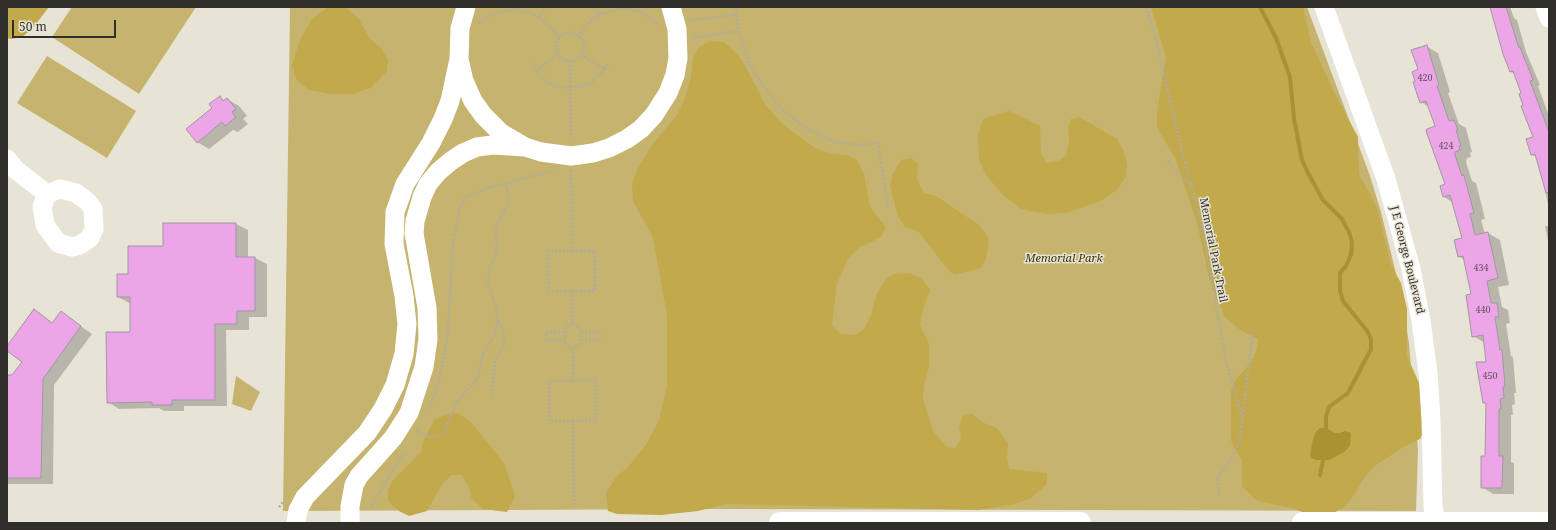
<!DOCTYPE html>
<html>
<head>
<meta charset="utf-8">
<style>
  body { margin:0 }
  #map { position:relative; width:1556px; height:530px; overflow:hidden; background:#e7e4d6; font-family:"Noto Serif",serif }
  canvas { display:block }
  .frame { position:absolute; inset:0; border:8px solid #312f2a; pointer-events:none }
  .scale { position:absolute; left:12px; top:20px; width:104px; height:18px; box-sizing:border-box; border:2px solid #312f2a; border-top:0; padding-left:5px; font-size:12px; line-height:14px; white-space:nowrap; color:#312f2a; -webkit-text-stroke:3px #e7e4d6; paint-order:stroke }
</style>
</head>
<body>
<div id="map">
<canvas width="1556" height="530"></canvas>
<div class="frame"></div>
<div class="scale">50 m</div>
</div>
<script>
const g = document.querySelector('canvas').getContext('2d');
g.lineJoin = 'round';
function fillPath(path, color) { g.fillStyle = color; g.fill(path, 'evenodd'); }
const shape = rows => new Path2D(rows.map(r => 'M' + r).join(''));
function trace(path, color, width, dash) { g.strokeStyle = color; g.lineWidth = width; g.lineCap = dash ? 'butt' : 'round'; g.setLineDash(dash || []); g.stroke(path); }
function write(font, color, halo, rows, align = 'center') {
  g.font = font + ' "Noto Serif",serif'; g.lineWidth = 3; g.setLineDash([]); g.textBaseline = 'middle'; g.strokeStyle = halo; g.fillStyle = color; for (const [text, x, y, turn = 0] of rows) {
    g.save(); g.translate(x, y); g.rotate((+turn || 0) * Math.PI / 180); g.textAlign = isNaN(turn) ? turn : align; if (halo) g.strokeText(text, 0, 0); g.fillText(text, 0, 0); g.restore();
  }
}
fillPath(shape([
  [72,7,196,7,139,94,52,37],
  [290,7,1307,7,1370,176,1381,212,1401,294,1409,343,1418,450,1416,511,724,509,283,511],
  [47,56,136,111,107,158,17,103],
  [236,376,260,392,251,411,232,404]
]), '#c6b36e');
fillPath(shape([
  [7,7,49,7,32,29,22,37,11,39,7,38],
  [333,7,345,7,359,19,370,39,381,48,388,60,387,71,370,88,353,94,329,94,310,90,297,81,292,66,299,42,312,19,327,8],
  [1151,7,1303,7,1311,42,1333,90,1358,137,1359,174,1377,208,1391,265,1401,283,1407,309,1407,356,1420,385,1426,428,1420,439,1403,447,1372,468,1362,481,1352,498,1344,507,1332,514,1307,514,1292,508,1257,501,1242,486,1242,460,1234,448,1231,440,1231,391,1236,379,1249,365,1256,353,1258,339,1239,329,1225,317,1210,282,1197,222,1176,160,1157,127,1157,112,1166,57],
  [710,41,723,42,733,50,742,60,765,104,781,123,815,148,832,154,848,155,857,160,864,174,870,207,886,227,881,237,859,248,848,259,837,283,832,325,841,334,855,335,864,329,871,315,876,295,886,279,894,274,909,273,922,279,930,290,922,312,920,325,929,344,929,367,924,385,923,399,933,431,947,447,956,448,961,438,959,427,963,416,972,414,984,423,997,428,1008,443,1007,457,1009,469,1047,473,1047,484,1030,499,1011,505,978,510,726,504,698,511,661,515,617,514,608,511,606,493,616,477,628,467,646,445,659,420,667,386,667,315,653,237,633,201,632,184,638,168,649,149,677,115,685,98,691,77,693,58,699,47],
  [1009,111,1040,126,1041,153,1046,163,1058,161,1066,156,1069,141,1068,128,1071,119,1079,117,1117,139,1124,151,1127,165,1126,176,1117,190,1102,200,1067,213,1046,214,1021,209,1003,195,986,175,979,160,978,135,983,119],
  [911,158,918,165,917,179,924,193,936,196,979,225,987,235,989,242,986,259,981,268,954,275,946,267,919,232,905,227,898,216,890,186,893,173,901,160],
  [458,413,469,420,504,463,515,496,507,512,483,509,471,498,469,486,461,475,452,475,443,483,427,511,409,516,399,511,388,501,388,490,393,480,421,452,424,440,434,420,448,414]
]), '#c2a94c');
fillPath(shape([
  [1320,428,1326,428,1335,433,1340,433,1345,431,1351,433,1350,446,1344,452,1329,460,1316,460,1311,458,1310,454,1313,439,1316,432]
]), '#aa9232');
fillPath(shape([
  [1489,7,1510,7,1514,18,1517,20,1526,52,1540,85,1538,86,1549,116,1549,208,1537,157,1532,155,1534,137,1522,93,1515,74,1511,72,1491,9],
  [1426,46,1438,53,1450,92,1448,93,1459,124,1466,128,1472,152,1470,153,1471,157,1467,158,1466,162,1472,181,1476,183,1485,219,1481,220,1485,234,1488,233,1500,240,1509,285,1498,287,1502,307,1508,310,1510,323,1506,324,1511,356,1513,357,1516,393,1514,393,1515,404,1512,405,1513,415,1511,415,1511,462,1514,463,1514,494,1493,494,1482,487,1486,457,1487,404,1483,402,1487,363,1485,343,1473,336,1473,295,1465,260,1459,256,1463,239,1452,202,1444,197,1446,185,1436,127,1429,107,1421,102,1417,82],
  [220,98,225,101,227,99,239,106,247,116,243,119,248,124,238,132,233,130,209,149,197,142],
  [236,224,248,230,248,258,255,258,267,264,267,317,249,317,249,330,226,330,227,406,184,406,184,411,164,411,159,408,119,409,108,402,131,333,131,304,118,297,129,275,164,247],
  [1545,226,1549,226,1549,245],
  [34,311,53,323,61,312,92,334,54,385,53,484,7,484,7,376,12,376,23,361,7,350,7,347]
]), '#0003');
trace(shape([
  [1260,7,1276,38,1290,77,1294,119,1302,160,1308,173,1323,200,1342,219,1349,232,1352,242,1351,255,1346,266,1340,273,1340,291,1343,301,1368,332,1371,340,1371,349,1348,393,1329,407,1326,416,1326,428],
  [1320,475,1323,460]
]), '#aa9232', 4);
const building = shape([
  [1490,7,1506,7,1519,48,1520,47,1533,80,1530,81,1549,132,1549,192,1546,193,1535,154,1531,155,1526,139,1533,137,1521,106,1523,105,1519,94,1521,93,1513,71,1510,72,1503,54,1490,7],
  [1427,45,1439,85,1437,86,1449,121,1454,120,1458,130,1456,130,1461,146,1459,146,1460,150,1455,152,1455,155,1462,176,1464,175,1474,213,1470,214,1475,235,1488,232,1498,278,1487,281,1491,303,1497,303,1499,317,1495,317,1500,350,1502,350,1505,386,1503,387,1504,398,1500,399,1501,409,1499,409,1499,456,1503,456,1502,488,1481,488,1481,456,1485,456,1486,403,1483,403,1476,362,1486,362,1483,335,1472,337,1466,295,1471,294,1463,256,1458,257,1454,240,1462,238,1450,195,1443,197,1440,186,1445,184,1426,131,1427,129,1435,126,1426,101,1420,103,1413,82,1415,81,1412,72,1418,69,1411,50,1427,45],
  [220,96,223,101,227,98,236,109,232,112,236,117,225,126,222,122,197,143,186,129,212,108,209,104,220,96],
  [163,223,236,223,236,257,255,257,255,311,237,311,237,324,215,324,215,400,172,400,172,405,152,405,152,402,107,403,106,332,130,332,130,297,117,297,117,274,128,274,128,246,163,246,163,223],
  [34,309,52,323,61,311,81,326,43,379,41,478,7,478,7,375,12,375,22,362,7,351,7,346,34,309]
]);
fillPath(building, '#eca6e7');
trace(building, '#a196a0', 1);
trace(shape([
  [592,7,600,15],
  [736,7,738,31,751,67,769,94,782,109,807,129,835,142,862,145,878,143,888,208],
  [1146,7,1157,43,1182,152,1200,216,1226,362,1243,420],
  [538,17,547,7],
  [691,20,736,15],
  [479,24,487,16,516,9,537,15,560,37],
  '556 47a14 14 0 1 1 28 0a14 14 0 1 1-28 0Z',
  [580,37,581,32,593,19,601,14,623,8,644,13,658,25],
  [693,38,737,31],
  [570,61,571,141],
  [532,63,539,75,548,83,559,87,576,87,589,84,605,69,581,55],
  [605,69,609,62],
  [536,71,558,54],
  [1168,161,1182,177,1191,185],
  [571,170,572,251,548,251,549,291,595,291,595,251,572,251],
  [572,291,573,323],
  [573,323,579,327,581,332,580,344,573,348,567,346,565,341,566,327,573,323],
  [581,340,600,340,600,332,581,332],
  [565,341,545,340,546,332,565,332],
  [573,348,573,381],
  [492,395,495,361,504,345,503,327,498,322],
  [429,409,437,387,445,352,448,330,453,244,460,208,464,200,470,195,487,188,554,171],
  [573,421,596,420,596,380,549,381,549,421,573,421,574,505],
  [416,431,431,437,438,437,443,434,457,402,477,379,484,352,495,334,498,321,496,307,488,282,489,272,497,250,496,233,497,224,507,206,509,200,506,183],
  [1219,493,1217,478,1233,456,1240,439,1253,330],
  [371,506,404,452],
  [279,507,283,502]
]), '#afaca1', 2.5, [2, 2]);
trace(shape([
  [466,7,460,28,459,59,464,81,473,101,483,115,501,133,525,147,541,152,571,156,593,153,609,148,627,139,641,129,654,115,668,93,675,75,678,58,677,29,671,7],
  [1324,7,1386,179,1411,269,1421,321,1428,373,1431,420,1433,506,1436,523],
  [1545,7,1549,18],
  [7,159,16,170,47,194],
  [60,189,76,193,88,202,93,209,94,229,90,238,80,245,72,247,58,243,45,225,42,207,47,194,60,189],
  [296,523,298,510,305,497,367,433,383,409,395,385,404,354,407,324,404,296,394,244,395,212,405,184,431,143,443,119,450,101,459,59],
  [350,523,350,506,354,485,359,476,393,438,409,413,424,367,428,339,427,308,414,233,415,221,422,197,428,184,438,172,451,161,463,153,477,147,493,145,525,147]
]), '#fff', 19);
trace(shape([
  [780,523,1080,523],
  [1303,523,1546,523]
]), '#fff', 22);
write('9px', '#604d59', null, [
  ["420",1425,78],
  ["424",1446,146],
  ["434",1481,268],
  ["440",1483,310],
  ["450",1490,376]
]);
write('11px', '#312f2a', '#e7e4d6', [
  ["Memorial Park Trail",1213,250,79],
  ["J E George Boulevard",1407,260,76]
]);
write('italic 11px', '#3a3006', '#e7e4d6', [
  ["Memorial Park",1064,259]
]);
</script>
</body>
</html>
